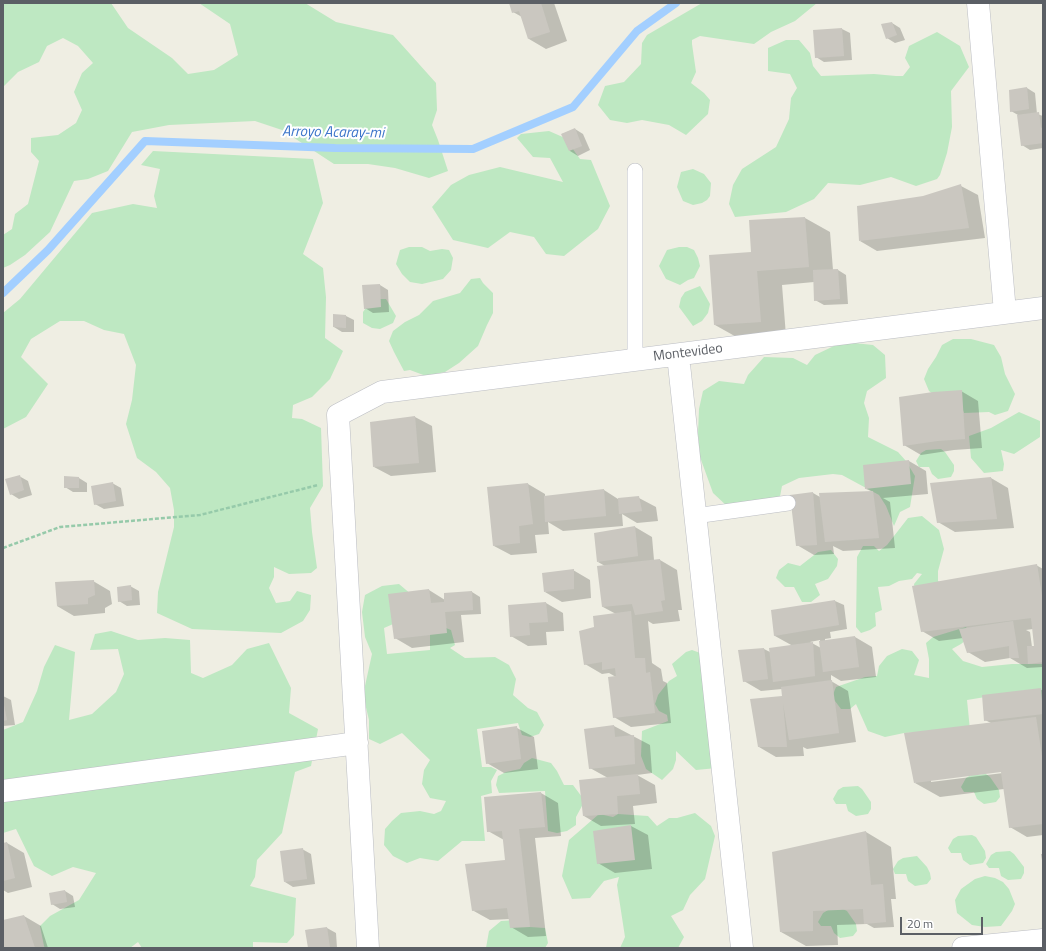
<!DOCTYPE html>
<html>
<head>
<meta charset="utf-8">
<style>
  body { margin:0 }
  #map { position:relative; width:1046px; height:951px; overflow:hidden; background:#efeee3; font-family:"Titillium Web",sans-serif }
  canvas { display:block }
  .frame { position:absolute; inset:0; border:4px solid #5b5f65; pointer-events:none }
  .scale { position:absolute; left:900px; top:917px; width:83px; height:18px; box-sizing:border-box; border:2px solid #5b5f65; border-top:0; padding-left:5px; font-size:12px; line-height:14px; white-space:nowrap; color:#5b5f65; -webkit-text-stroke:3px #fff; paint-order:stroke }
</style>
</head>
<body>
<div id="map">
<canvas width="1046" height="951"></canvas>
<div class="frame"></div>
<div class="scale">20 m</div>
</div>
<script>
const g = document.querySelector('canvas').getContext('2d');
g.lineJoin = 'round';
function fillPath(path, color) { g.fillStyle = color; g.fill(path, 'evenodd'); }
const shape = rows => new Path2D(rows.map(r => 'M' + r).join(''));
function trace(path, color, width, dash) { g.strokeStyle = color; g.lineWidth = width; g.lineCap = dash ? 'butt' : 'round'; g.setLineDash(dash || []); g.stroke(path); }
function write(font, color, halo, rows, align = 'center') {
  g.font = font + ' "Titillium Web",sans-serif'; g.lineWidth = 4; g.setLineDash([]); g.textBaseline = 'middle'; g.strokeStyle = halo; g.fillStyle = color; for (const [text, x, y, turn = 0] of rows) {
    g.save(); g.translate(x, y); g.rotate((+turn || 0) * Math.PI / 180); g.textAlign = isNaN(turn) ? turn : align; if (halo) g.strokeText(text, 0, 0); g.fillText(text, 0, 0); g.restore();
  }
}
fillPath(shape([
  [3,3,111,3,128,28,172,58,188,74,214,70,238,55,230,24,199,3,305,3,336,22,393,35,436,83,437,110,432,125,438,140,448,171,429,178,395,168,368,164,334,164,282,130,255,121,169,125,132,132,108,171,88,179,74,181,50,232,25,255,10,265,3,268,3,235,12,229,15,214,28,204,39,161,31,152,31,138,58,135,76,123,82,110,74,92,82,73,93,63,78,46,63,38,47,46,39,62,18,72,3,87],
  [702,3,817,3,795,21,771,32,754,44,700,36,692,40,692,44,696,72,691,83,704,93,710,100,708,114,686,135,669,125,642,120,627,123,610,120,598,105,605,86,624,82,641,64,642,43,647,35],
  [937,32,960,46,969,67,951,91,952,127,947,153,940,175,937,179,916,186,891,177,860,185,828,183,814,199,786,212,735,217,729,204,733,185,742,169,776,147,789,119,791,98,797,88,790,74,768,71,768,48,786,40,799,40,810,53,813,66,821,76,874,74,896,76,903,76,910,67,905,58,909,46],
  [549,131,565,138,580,159,591,160,610,206,598,229,564,256,546,254,534,237,510,232,488,248,453,240,432,207,451,185,469,175,500,167,563,182,550,158,533,157,517,138,521,134],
  [153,151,313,159,323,203,303,254,323,268,326,297,325,338,343,351,330,379,312,397,293,405,292,418,302,419,321,428,323,486,310,508,312,532,317,568,311,573,289,574,274,567,274,577,269,588,276,603,290,601,297,591,311,595,310,610,303,621,281,633,192,629,157,613,158,592,174,527,174,510,170,488,156,472,137,458,126,424,132,400,136,365,124,334,104,330,84,321,60,321,31,339,21,357,48,384,26,417,3,429,3,313,20,299,92,213,133,204,157,208,154,196,160,169,141,165],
  [693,169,704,174,711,183,710,196,707,200,702,203,693,205,683,201,677,187,681,172],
  [409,247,422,247,430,251,442,249,449,250,453,258,451,270,443,279,422,284,410,282,402,274,396,264,400,250],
  [679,247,687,247,694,250,698,258,700,266,694,278,688,280,680,285,666,279,659,266,667,250],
  [480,278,483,283,493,293,493,313,487,325,478,346,459,363,445,372,426,376,410,370,404,371,394,352,389,341,393,331,405,322,419,315,433,301,460,293,471,279],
  [700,286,710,304,708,313,702,321,693,326,679,307,681,298,685,292],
  [379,299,386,299,396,316,393,323,380,329,372,328,363,323,363,312,370,302],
  [953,339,971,339,994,345,1001,357,1005,374,1015,394,1008,411,995,415,989,412,964,413,962,408,940,399,929,391,924,379,928,369,936,357,942,345],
  [854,343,873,345,885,355,886,378,867,391,864,403,869,418,868,437,898,452,906,461,915,476,910,507,900,512,894,526,886,506,879,495,842,475,833,474,799,478,782,486,778,507,728,507,713,493,700,457,698,434,699,409,703,391,719,381,744,384,748,375,764,357,793,358,807,365,815,355,836,345],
  [1019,412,1040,421,1040,437,1014,454,1001,450,1004,464,1003,471,984,473,971,458,969,436,991,428],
  [941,449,945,452,954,465,954,471,951,477,938,479,932,474,929,467,919,467,916,461,921,453,926,450],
  [922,516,939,530,944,549,938,571,938,581,952,589,915,593,914,584,922,574,917,573,912,579,899,581,889,586,878,587,882,610,875,613,876,626,870,630,861,633,856,627,857,557,863,546,874,546,879,551,887,545,908,518],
  [831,550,838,559,837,566,828,579,815,584,820,595,811,602,802,602,794,587,785,587,776,578,779,570,788,563,800,566,818,552],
  [399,584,412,595,400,621,384,628,387,654,430,650,430,630,441,626,451,630,455,645,450,648,465,658,495,657,509,665,516,679,513,695,528,708,537,712,544,725,539,734,530,737,522,735,518,723,477,729,482,767,491,767,497,770,491,781,492,793,481,796,485,841,462,841,438,861,420,858,407,863,393,856,384,845,385,829,392,821,401,813,420,811,434,814,441,811,446,801,430,798,422,784,424,770,430,760,402,733,380,744,369,739,369,720,363,695,372,654,365,637,362,612,365,595,382,586],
  [966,627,971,636,961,644,952,649,963,661,982,667,1012,664,1043,664,1043,707,1041,708,1028,690,967,700,970,730,904,733,885,737,868,731,856,704,850,709,841,709,832,697,836,687,865,677,877,676,879,666,887,656,902,649,912,651,919,660,914,675,929,678,929,659,926,643,933,637],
  [111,631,138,640,165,638,190,640,191,673,203,678,232,665,247,649,269,643,291,688,289,713,318,729,311,766,295,772,282,833,257,860,255,877,250,886,296,898,294,935,287,943,253,942,253,948,142,948,138,942,130,948,45,948,44,946,40,926,50,916,79,900,96,873,73,867,52,876,34,866,16,829,3,833,3,730,23,722,37,691,44,667,55,645,75,652,69,720,92,714,116,692,124,674,118,649,90,650,95,634],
  [692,650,703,654,730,734,731,743,730,755,717,768,696,770,676,751,676,760,673,769,662,780,646,769,641,756,642,731,668,721,667,715,659,711,655,704,658,695,669,681,677,676,672,664,686,652],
  [532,758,551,763,557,771,564,785,573,785,582,797,583,804,576,817,576,825,567,831,557,833,548,831,545,791,499,793,496,785,498,776,506,772,520,769,524,763],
  [986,774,990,777,999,790,1000,797,996,802,984,804,977,799,974,792,964,792,961,787,966,778,971,775],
  [858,786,862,789,871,802,871,809,868,814,856,816,848,811,846,804,836,804,833,799,838,790,843,787],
  [695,813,711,826,715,836,705,879,690,895,683,910,671,916,684,937,678,948,620,948,625,937,617,885,619,877,604,881,590,898,572,899,562,876,569,840,599,814,613,817,618,814,648,816,657,826,669,818,677,818],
  [972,835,976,837,985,851,986,858,983,863,970,865,963,860,961,853,951,853,948,848,953,839,958,836],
  [1010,851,1014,854,1024,867,1024,873,1021,879,1008,880,1001,876,999,868,989,868,986,864,991,855,996,852],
  [917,856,927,867,930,873,931,879,927,884,915,886,908,881,906,874,895,874,893,869,898,861,903,858],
  [985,876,995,878,1003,882,1009,889,1015,904,1012,911,1001,926,985,927,972,925,957,913,955,900,961,889,975,879],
  [843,909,847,911,856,924,857,931,853,936,840,938,834,933,831,926,821,926,818,922,823,913,828,910],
  [518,920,530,927,545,928,548,943,545,948,486,948,489,931,501,921]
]), '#bee8c2');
fillPath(shape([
  [510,3,554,3,567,41,546,49,529,39,522,17,513,12],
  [892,23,900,28,905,40,895,43,887,38],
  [842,29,850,33,852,60,824,62,816,57,814,31],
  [1027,88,1035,93,1037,114,1043,116,1043,148,1030,150,1022,145,1018,115,1011,111,1010,91],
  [575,129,583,134,590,150,578,156,570,151,562,134],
  [961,186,978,195,985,238,877,251,860,241,923,197],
  [805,218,830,232,833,270,838,270,846,275,848,304,824,305,815,300,814,282,782,285,786,336,740,339,715,325,752,253,750,221],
  [380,285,388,290,389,312,373,313,365,308],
  [346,316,354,320,354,332,342,332,334,327],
  [961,391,978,401,982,448,954,450,921,455,904,445],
  [415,417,432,426,436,472,391,476,374,467],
  [909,461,926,471,928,494,883,498,890,502,895,548,843,551,833,546,834,554,814,555,797,545,813,493,820,497,873,492,866,489],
  [19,476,28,481,32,495,19,499,11,494],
  [79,478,87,483,87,492,73,492,65,487],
  [991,478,1008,488,1014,528,955,532,938,522],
  [112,483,121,488,124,506,104,509,95,504],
  [528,484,545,494,545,497,604,490,618,499,639,498,656,507,658,521,637,523,622,514,623,526,563,531,548,522,549,534,535,535,537,553,511,555,494,546],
  [635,527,652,537,654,560,660,560,677,570,682,610,678,610,680,621,653,624,648,621,652,663,661,669,663,681,667,683,671,723,631,727,614,717,616,677,609,673,602,674,585,664,596,628,616,614,603,607,605,566,598,562],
  [1036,565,1043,569,1043,667,1027,668,1010,658,985,662,968,652,963,638,939,641,922,631],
  [1033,629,1035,646,1032,647,1030,632,1026,630],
  [573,570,590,580,591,598,562,602,545,592],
  [93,581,110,591,112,604,105,608,105,613,74,616,57,606],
  [130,586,139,591,140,605,127,606,119,601],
  [429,590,445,600,472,592,480,597,481,614,461,615,464,642,412,648,395,638],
  [835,601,844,605,847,629,830,632,831,638,825,639,825,641,855,637,872,647,876,677,841,681,831,675,831,681,848,691,856,742,807,749,803,747,804,756,776,757,759,747,783,697,782,689,761,691,744,681,764,649,770,652,793,646,775,636,772,611],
  [820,640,821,648,810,642],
  [546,603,563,613,564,631,546,632,547,645,528,646,511,636,509,606],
  [1040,689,1043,691,1043,766,931,780,931,782,1043,768,1043,835,1027,837,1010,827,1004,789,940,797,915,783,991,723,985,720],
  [3,696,11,700,15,725,3,726],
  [614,726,650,745,652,773,637,775,655,785,657,803,633,806,635,824,601,826,584,816,608,778,590,768],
  [517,728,534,737,538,769,504,773,487,763],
  [541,793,558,803,561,836,535,838,546,936,528,937,511,927,510,919,490,920,472,910,506,861,504,840,488,831,485,798],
  [631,826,648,835,652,869,615,873,598,863],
  [866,832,891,847,896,899,891,899,894,927,874,928,867,924,837,925,838,945,806,946,781,932],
  [7,843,24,853,32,887,8,893,3,890,3,844],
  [302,849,311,854,315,884,293,887,285,882],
  [1041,854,1043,854,1043,867],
  [65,891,73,896,75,907,60,909,52,904],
  [24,916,41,926,48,948,3,948,3,921],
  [327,928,336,933,337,948,309,948,306,930]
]), '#0003');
trace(shape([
  [3,293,48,250,145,141,335,148,473,149,573,107,637,31,676,3]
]), '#a3cfff', 8);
fillPath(shape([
  [509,3,541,3,550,32,528,39,519,11,512,13],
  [892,22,897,35,886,39,881,24],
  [842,28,844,56,815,58,813,30],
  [1027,87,1029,109,1010,112,1009,90],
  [1039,112,1041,128,1043,127,1043,143,1021,146,1017,115],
  [575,128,582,146,569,151,561,134],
  [961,184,969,228,859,241,857,206,923,196],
  [805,217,809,267,757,271,761,322,714,325,709,255,751,252,749,220],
  [838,269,840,299,814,301,813,270],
  [380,284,381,307,364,309,362,285],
  [333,314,346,315,346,328,333,327],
  [962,390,965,439,937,441,903,446,899,397,933,392],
  [415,416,419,463,373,467,370,422],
  [909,460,911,484,865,489,863,465],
  [20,475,24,490,10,495,5,479],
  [64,476,79,477,79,488,64,488],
  [991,477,997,519,937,523,930,483],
  [113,482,116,501,94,505,91,486],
  [528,483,533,524,519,526,520,543,493,546,487,487],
  [604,489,606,516,545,522,544,496],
  [873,491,879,538,825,542,819,493],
  [813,492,817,545,796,546,790,495],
  [639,496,642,511,619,514,618,498],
  [635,526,638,556,597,562,594,533],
  [660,559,665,600,661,601,663,611,635,615,632,604,602,607,597,566],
  [1037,564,1043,602,1043,662,1028,664,1027,646,1034,646,1031,618,921,632,912,586],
  [574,569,574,589,544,592,542,573],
  [94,580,95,595,88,598,88,604,57,606,55,582],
  [131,585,132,600,118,602,117,587],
  [429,589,431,603,444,602,444,593,472,591,473,610,445,612,447,633,394,639,388,594],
  [835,600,839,625,774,636,771,610],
  [546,602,548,622,529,623,530,635,510,637,508,605],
  [631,611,635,658,645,658,646,673,650,672,655,713,613,718,608,677,616,676,615,668,602,670,602,662,584,665,579,631,594,627,593,616],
  [1013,621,1019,658,1009,658,1009,646,967,653,959,629],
  [855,636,859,667,823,672,819,641],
  [813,642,815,676,773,682,769,648],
  [764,648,768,679,743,682,738,650],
  [832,680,839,733,789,740,783,703,787,747,758,747,750,699,782,696,781,687],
  [1041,688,1043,714,984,721,982,695],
  [3,700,7,720,3,721],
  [1036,717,1043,763,1043,824,1009,828,1001,772,914,783,904,733],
  [614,725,615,737,634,735,635,764,589,769,584,729],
  [517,726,521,759,486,764,482,731],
  [638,774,640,794,617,796,618,814,583,816,579,780],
  [541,792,545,827,519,829,530,927,510,928,507,908,472,911,465,864,505,860,502,831,487,832,484,797],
  [631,825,635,860,597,864,593,831],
  [866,831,871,885,883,884,886,922,864,924,863,909,813,911,813,931,780,932,772,852],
  [7,842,15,878,3,881,3,843],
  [303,848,307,879,284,882,280,851],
  [65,890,67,902,51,905,49,893],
  [24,915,35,948,3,948,3,920],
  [327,927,330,948,308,948,305,930]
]), '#cac7c0');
const lane = shape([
  [635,361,635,171],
  [695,516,788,503]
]);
const street = shape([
  [978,3,1005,312],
  [678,355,742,948],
  [3,791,357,743],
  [368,948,338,415,382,392,1043,308],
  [963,948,1043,940]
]);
trace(lane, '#bbbdc3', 16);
trace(street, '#bbbdc3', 23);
trace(shape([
  [3,548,60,527,200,515,318,485]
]), '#96caaa', 2.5, [4, 2]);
trace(lane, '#fff', 15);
trace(street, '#fff', 22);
write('14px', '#5b5f65', '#fff', [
  ["Montevideo",688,353,-7]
]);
write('italic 15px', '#3e76ca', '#fff', [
  ["Arroyo Acaray-mi",333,133,1]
]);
</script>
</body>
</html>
